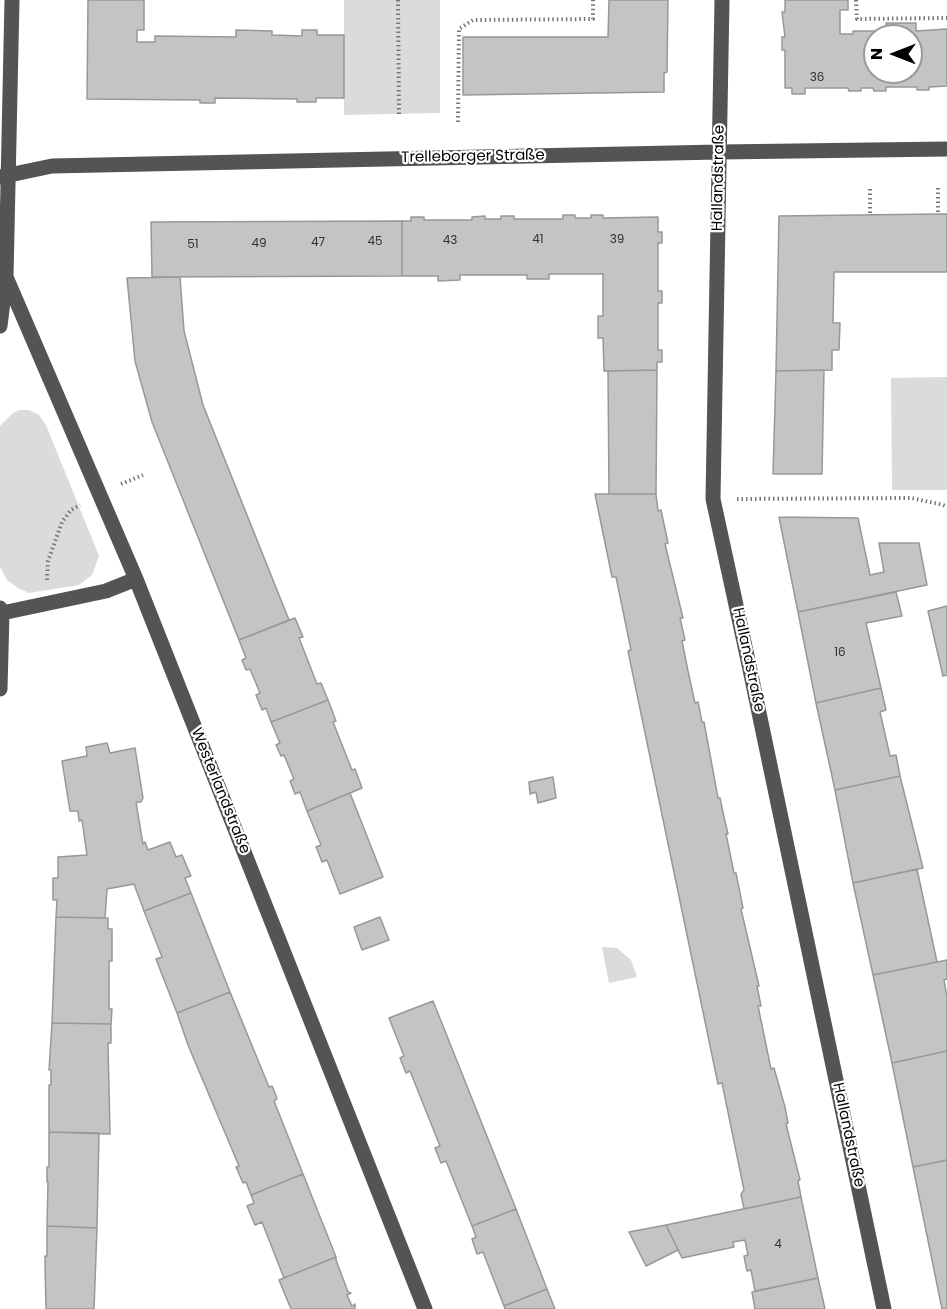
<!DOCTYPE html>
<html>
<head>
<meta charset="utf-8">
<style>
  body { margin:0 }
  #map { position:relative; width:947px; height:1309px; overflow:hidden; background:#fff; font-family:Poppins,sans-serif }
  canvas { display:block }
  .north { position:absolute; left:863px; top:24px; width:60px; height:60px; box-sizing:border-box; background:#fff; border:2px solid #999; border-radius:50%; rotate:270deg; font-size:16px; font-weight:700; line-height:24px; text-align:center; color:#000 }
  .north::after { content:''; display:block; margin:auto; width:21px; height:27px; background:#000; clip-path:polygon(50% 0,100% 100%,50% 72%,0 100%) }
</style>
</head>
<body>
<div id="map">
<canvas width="947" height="1309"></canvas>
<div class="north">N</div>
</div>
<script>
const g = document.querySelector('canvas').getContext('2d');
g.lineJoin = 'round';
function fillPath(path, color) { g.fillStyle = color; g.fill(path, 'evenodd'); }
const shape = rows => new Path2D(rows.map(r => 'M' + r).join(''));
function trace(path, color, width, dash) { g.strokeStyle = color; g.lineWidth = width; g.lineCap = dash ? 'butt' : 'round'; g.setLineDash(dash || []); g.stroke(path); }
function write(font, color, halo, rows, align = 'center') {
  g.font = font + ' Poppins,sans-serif'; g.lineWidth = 4.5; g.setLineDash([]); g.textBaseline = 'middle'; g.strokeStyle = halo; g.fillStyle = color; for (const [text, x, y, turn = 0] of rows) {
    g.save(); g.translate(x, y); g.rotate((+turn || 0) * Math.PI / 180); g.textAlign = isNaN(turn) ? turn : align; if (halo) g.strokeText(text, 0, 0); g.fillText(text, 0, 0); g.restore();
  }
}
fillPath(shape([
  [344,0,440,0,440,113,344,115],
  [947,377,947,490,892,490,891,378],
  [20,410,29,410,39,415,46,425,99,556,92,575,79,585,29,593,18,588,7,580,0,567,0,426,13,413],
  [602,947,617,948,631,960,637,977,609,983]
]), '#dbdbdb');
const building = shape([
  [88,0,144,0,144,30,137,30,137,42,155,42,155,36,236,37,236,30,272,31,272,35,302,36,302,30,317,30,317,35,344,35,344,98,316,98,316,102,297,102,297,99,215,98,215,103,200,103,200,100,87,99,88,0],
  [609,0,668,0,667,72,664,73,664,92,463,95,463,37,608,37,609,0],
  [785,0,848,0,848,10,840,10,840,34,853,34,853,31,886,31,886,23,916,23,916,31,947,29,947,86,929,87,929,90,917,90,917,87,886,87,886,91,874,91,873,88,861,88,861,91,849,91,848,88,805,88,805,94,792,94,792,88,785,88,785,50,782,50,782,37,785,37,782,12,785,12,785,0],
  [875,36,911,36,911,72,875,72,875,36],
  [938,214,947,214,947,272,834,272,833,323,840,323,839,350,832,350,832,370,776,371,779,216,938,214],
  [563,215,575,215,575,218,591,218,591,215,603,215,603,218,658,217,658,232,662,232,662,243,658,243,658,291,662,291,662,303,658,303,658,350,662,350,662,362,657,362,657,370,604,371,603,338,598,338,598,316,603,316,603,274,549,274,549,279,527,279,527,275,460,275,460,280,438,281,438,276,402,276,402,221,411,221,411,217,424,217,424,220,472,220,472,217,485,216,485,219,501,219,501,216,514,216,514,219,563,219,563,215],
  [402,221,402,276,152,277,151,222,402,221],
  [180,277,184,331,203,405,289,620,239,640,152,422,135,361,127,278,180,277],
  [657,370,656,494,609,494,608,371,657,370],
  [824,370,822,474,773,474,776,371,824,370],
  [595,494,656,494,658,511,661,510,668,543,665,544,683,618,680,618,685,640,682,641,688,671,695,703,698,702,702,722,704,722,718,798,720,798,724,817,728,834,726,834,734,873,736,873,743,908,741,909,759,986,757,986,761,1006,758,1006,771,1069,774,1068,785,1107,788,1123,786,1124,800,1180,798,1181,801,1197,744,1209,741,1194,744,1190,722,1083,718,1084,628,651,631,650,616,577,612,577,595,494],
  [779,517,858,518,870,575,884,572,879,543,919,543,927,585,798,612,779,517],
  [896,592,902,616,866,623,881,688,816,703,798,612,896,592],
  [947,606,947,675,943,676,928,611,947,606],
  [295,618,303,637,299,638,317,684,321,683,328,700,271,722,266,708,262,710,256,695,260,693,250,669,246,670,242,660,246,658,239,640,295,618],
  [881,688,886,710,880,712,890,756,896,755,900,776,835,790,816,703,881,688],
  [328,700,336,721,333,722,352,770,355,769,362,788,307,811,300,792,295,794,290,781,294,779,284,755,281,756,276,745,280,743,271,722,328,700],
  [107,743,110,753,135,748,143,798,141,802,136,802,143,844,145,842,148,850,170,842,176,857,182,855,191,876,185,878,191,893,144,911,134,884,107,889,105,918,56,917,57,900,53,900,53,878,58,878,58,857,87,855,82,820,79,821,78,811,70,811,62,761,87,756,86,747,107,743],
  [900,776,923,868,853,883,835,790,900,776],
  [553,777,556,798,538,803,536,792,530,794,529,782,553,777],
  [350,793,383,877,340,894,327,860,322,862,319,854,316,847,321,845,307,811,350,793],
  [917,869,937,962,873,975,853,883,917,869],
  [191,893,230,992,177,1013,156,959,162,957,144,911,191,893],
  [56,917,108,918,108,929,112,929,112,961,109,961,109,1009,112,1009,111,1024,52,1023,56,917],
  [380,917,389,940,362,950,354,927,380,917],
  [947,960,947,979,944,980,947,997,947,1051,892,1063,873,975,947,960],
  [230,992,269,1087,272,1086,275,1093,277,1099,274,1101,303,1174,251,1195,246,1182,243,1183,236,1167,239,1166,188,1045,177,1013,230,992],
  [433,1001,516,1209,472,1226,446,1161,441,1163,435,1148,440,1146,410,1071,406,1073,400,1058,404,1056,389,1018,433,1001],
  [52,1023,111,1024,111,1043,108,1043,110,1134,49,1132,49,1085,51,1085,51,1070,49,1070,52,1023],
  [947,1051,947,1160,913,1167,892,1063,947,1051],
  [49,1132,99,1133,97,1228,47,1226,48,1182,47,1182,47,1167,49,1167,49,1132],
  [947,1160,947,1309,942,1309,913,1167,947,1160],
  [303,1174,336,1257,284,1278,262,1222,255,1225,247,1206,254,1203,251,1195,303,1174],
  [801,1197,818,1278,755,1291,751,1270,747,1271,744,1256,748,1255,745,1240,733,1242,734,1247,682,1258,666,1225,801,1197],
  [516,1209,547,1289,504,1306,483,1252,477,1254,472,1239,476,1237,472,1226,516,1209],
  [666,1225,678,1250,646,1266,629,1232,666,1225],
  [47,1226,97,1228,94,1309,46,1309,45,1264,45,1256,47,1256,47,1226],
  [336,1257,336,1260,348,1292,351,1293,347,1295,352,1306,355,1304,355,1309,291,1309,279,1280,336,1257],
  [818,1278,825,1309,755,1309,752,1292,818,1278],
  [547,1289,555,1309,505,1309,504,1306,547,1289]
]);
fillPath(building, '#c4c4c4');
trace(building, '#989898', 1.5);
trace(shape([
  [398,0,399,115],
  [856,0,857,19,947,18],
  [458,122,459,29,473,20,593,19,593,0],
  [938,188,938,214],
  [870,189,870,214],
  [121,484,143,475],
  [737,499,912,498,943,505,947,507],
  [47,580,48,561,62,522,71,510,80,505]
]), '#767676', 4, [1.5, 3]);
trace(shape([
  [722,0,713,499,749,665,884,1309],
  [0,177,52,166,719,152,947,149],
  [6,277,136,579,425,1309],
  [0,326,6,277,12,0],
  [0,608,2,613,0,689],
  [2,613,106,591,136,579]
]), '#545454', 15);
write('12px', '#313131', null, [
  ["36",817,78],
  ["41",538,240],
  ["39",617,240],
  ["43",450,241],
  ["45",375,242],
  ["47",318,243],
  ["49",259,244],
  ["51",193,245],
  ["16",840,653],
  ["4",778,1245]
]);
write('15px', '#000', '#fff', [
  ["Trelleborger Straße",473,157,-1],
  ["Hallandstraße",719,178,-89],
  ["Hallandstraße",748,660,78],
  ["Westerlandstraße",220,791,68],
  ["Hallandstraße",848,1135,78]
]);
</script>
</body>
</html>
